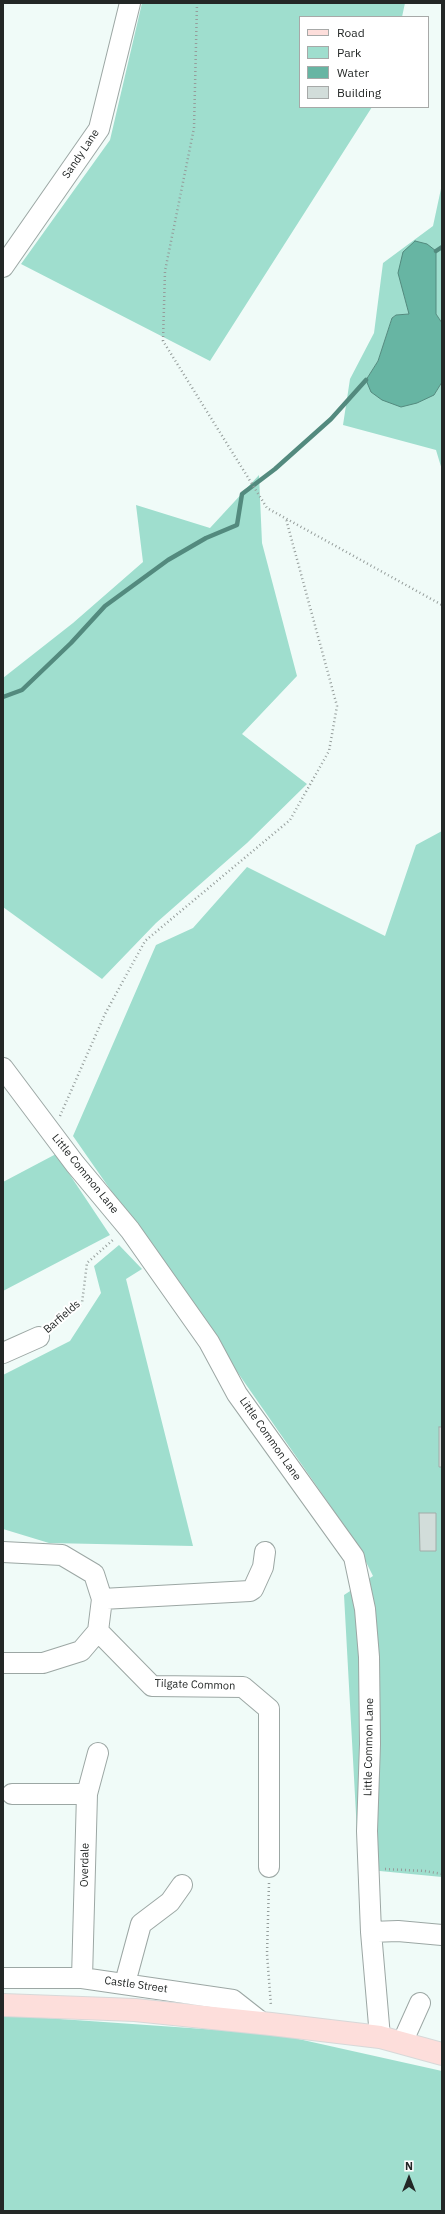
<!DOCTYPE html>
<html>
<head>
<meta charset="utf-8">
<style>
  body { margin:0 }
  #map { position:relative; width:445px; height:2214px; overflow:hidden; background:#f0fbf8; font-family:"IBM Plex Sans",sans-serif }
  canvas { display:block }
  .frame { position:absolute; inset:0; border:4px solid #232726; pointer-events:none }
  .legend { position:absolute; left:299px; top:16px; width:130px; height:92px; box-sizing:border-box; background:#fff; border:1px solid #a7a9a8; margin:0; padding:5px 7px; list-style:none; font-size:12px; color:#232726 }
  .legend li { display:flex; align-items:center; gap:8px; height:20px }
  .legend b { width:20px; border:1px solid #a7a9a8 }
  .north { position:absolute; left:389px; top:2158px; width:40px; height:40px; -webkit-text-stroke:3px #fff; paint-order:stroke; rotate:0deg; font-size:11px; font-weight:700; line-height:16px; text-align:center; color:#232726 }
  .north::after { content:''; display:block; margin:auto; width:14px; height:18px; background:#232726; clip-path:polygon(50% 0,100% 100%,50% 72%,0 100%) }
</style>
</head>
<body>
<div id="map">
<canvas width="445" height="2214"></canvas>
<div class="frame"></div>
<ul class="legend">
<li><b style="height:5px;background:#fddedb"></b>Road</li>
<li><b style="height:11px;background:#9fdece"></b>Park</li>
<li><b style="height:11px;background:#67b5a3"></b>Water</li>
<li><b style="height:11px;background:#d2ddda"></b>Building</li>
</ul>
<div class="north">N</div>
</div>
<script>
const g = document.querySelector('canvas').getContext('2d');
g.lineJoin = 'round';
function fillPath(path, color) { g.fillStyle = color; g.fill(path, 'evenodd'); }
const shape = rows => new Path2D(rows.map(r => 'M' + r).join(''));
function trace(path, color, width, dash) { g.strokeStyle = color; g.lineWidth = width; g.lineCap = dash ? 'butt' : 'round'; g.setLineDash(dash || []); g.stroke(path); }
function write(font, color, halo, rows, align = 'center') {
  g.font = font + ' "IBM Plex Sans",sans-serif'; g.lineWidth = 4; g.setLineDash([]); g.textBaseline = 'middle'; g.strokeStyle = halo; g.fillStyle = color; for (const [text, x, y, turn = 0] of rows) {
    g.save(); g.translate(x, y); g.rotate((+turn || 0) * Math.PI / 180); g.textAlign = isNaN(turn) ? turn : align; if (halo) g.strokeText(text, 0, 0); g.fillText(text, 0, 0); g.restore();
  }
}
fillPath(shape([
  [142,3,405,3,402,17,300,17,300,107,372,107,210,361,21,264,110,140],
  [442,184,442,323,436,314,436,251,404,296,410,314,396,315,392,318,378,361,366,380,434,395,442,382,442,470,436,450,343,425,350,379,374,333,383,263,433,226],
  [259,475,262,543,297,676,242,734,307,784,247,843,156,923,102,979,3,907,3,678,73,623,143,562,136,505,210,528],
  [442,831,442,1427,439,1427,439,1467,442,1467,442,1877,359,1869,344,1595,373,1576,357,1544,73,1136,156,945,193,928,247,867,385,936,416,845],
  [56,1154,110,1235,3,1291,3,1182],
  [119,1245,142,1269,126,1279,193,1546,49,1543,3,1529,3,1375,70,1341,101,1293,94,1266],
  [3,2015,276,2034,442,2071,442,2211,3,2211]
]), '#9fdece');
const water = shape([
  [415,241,427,244,436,251,436,314,442,323,442,382,434,395,417,403,401,407,382,400,371,392,366,380,378,361,392,318,396,315,409,314,398,273,403,252,415,241]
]);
fillPath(water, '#67b5a3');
trace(water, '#538a7e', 1);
trace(shape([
  [436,251,442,247],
  [3,697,22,690,71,643,105,606,168,560,206,538,237,525,242,494,275,469,331,419,366,380]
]), '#538a7e', 4.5);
const building = shape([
  [439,1427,442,1427,442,1467,439,1467,439,1427],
  [419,1513,436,1513,436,1551,420,1551,419,1513]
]);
fillPath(building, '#d2ddda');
trace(building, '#a1aca8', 1);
const minor = shape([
  [3,267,99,129,130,3],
  [3,1068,75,1164,130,1230,209,1342,237,1394,354,1557,365,1609,369,1657,370,1744,367,1831,371,1932,380,2037],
  [3,1353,39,1337],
  [3,1552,62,1555,94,1574,102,1599,98,1631,81,1651,43,1663,3,1663],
  [102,1599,250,1591,253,1589,263,1567,265,1552],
  [98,1631,152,1686,243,1687,269,1709,269,1867],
  [12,1794,87,1794],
  [371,1932,398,1931,442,1935],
  [3,1978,82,1978,233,2000,261,2022],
  [82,1978,87,1794,98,1753],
  [125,1983,141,1924,170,1902,182,1885],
  [402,2043,420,2003]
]);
const major = shape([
  [3,2005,135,2010,271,2024,380,2037,442,2054]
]);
trace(minor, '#9ca7a4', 22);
trace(major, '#d7d8d8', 24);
trace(shape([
  [197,3,194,128,165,271,163,341,267,508,442,605],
  [60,1116,105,1014,145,941,290,820,329,751,337,706,286,519],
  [52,1327,82,1303,87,1263,114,1239],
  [385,1869,425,1871,442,1874],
  [269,1883,267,1954,271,2006]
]), '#959d9b', 2.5, [1, 3]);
trace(minor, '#fff', 20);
trace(major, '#fddedb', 22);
write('11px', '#232726', '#fff', [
  ["Sandy Lane",81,154,-56],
  ["Little Common Lane",85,1174,51],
  ["Barfields",62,1317,-41],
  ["Little Common Lane",270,1439,55],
  ["Tilgate Common",195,1685,2],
  ["Little Common Lane",369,1747,-89],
  ["Overdale",85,1865,-89],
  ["Castle Street",136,1985,8]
]);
</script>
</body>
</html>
